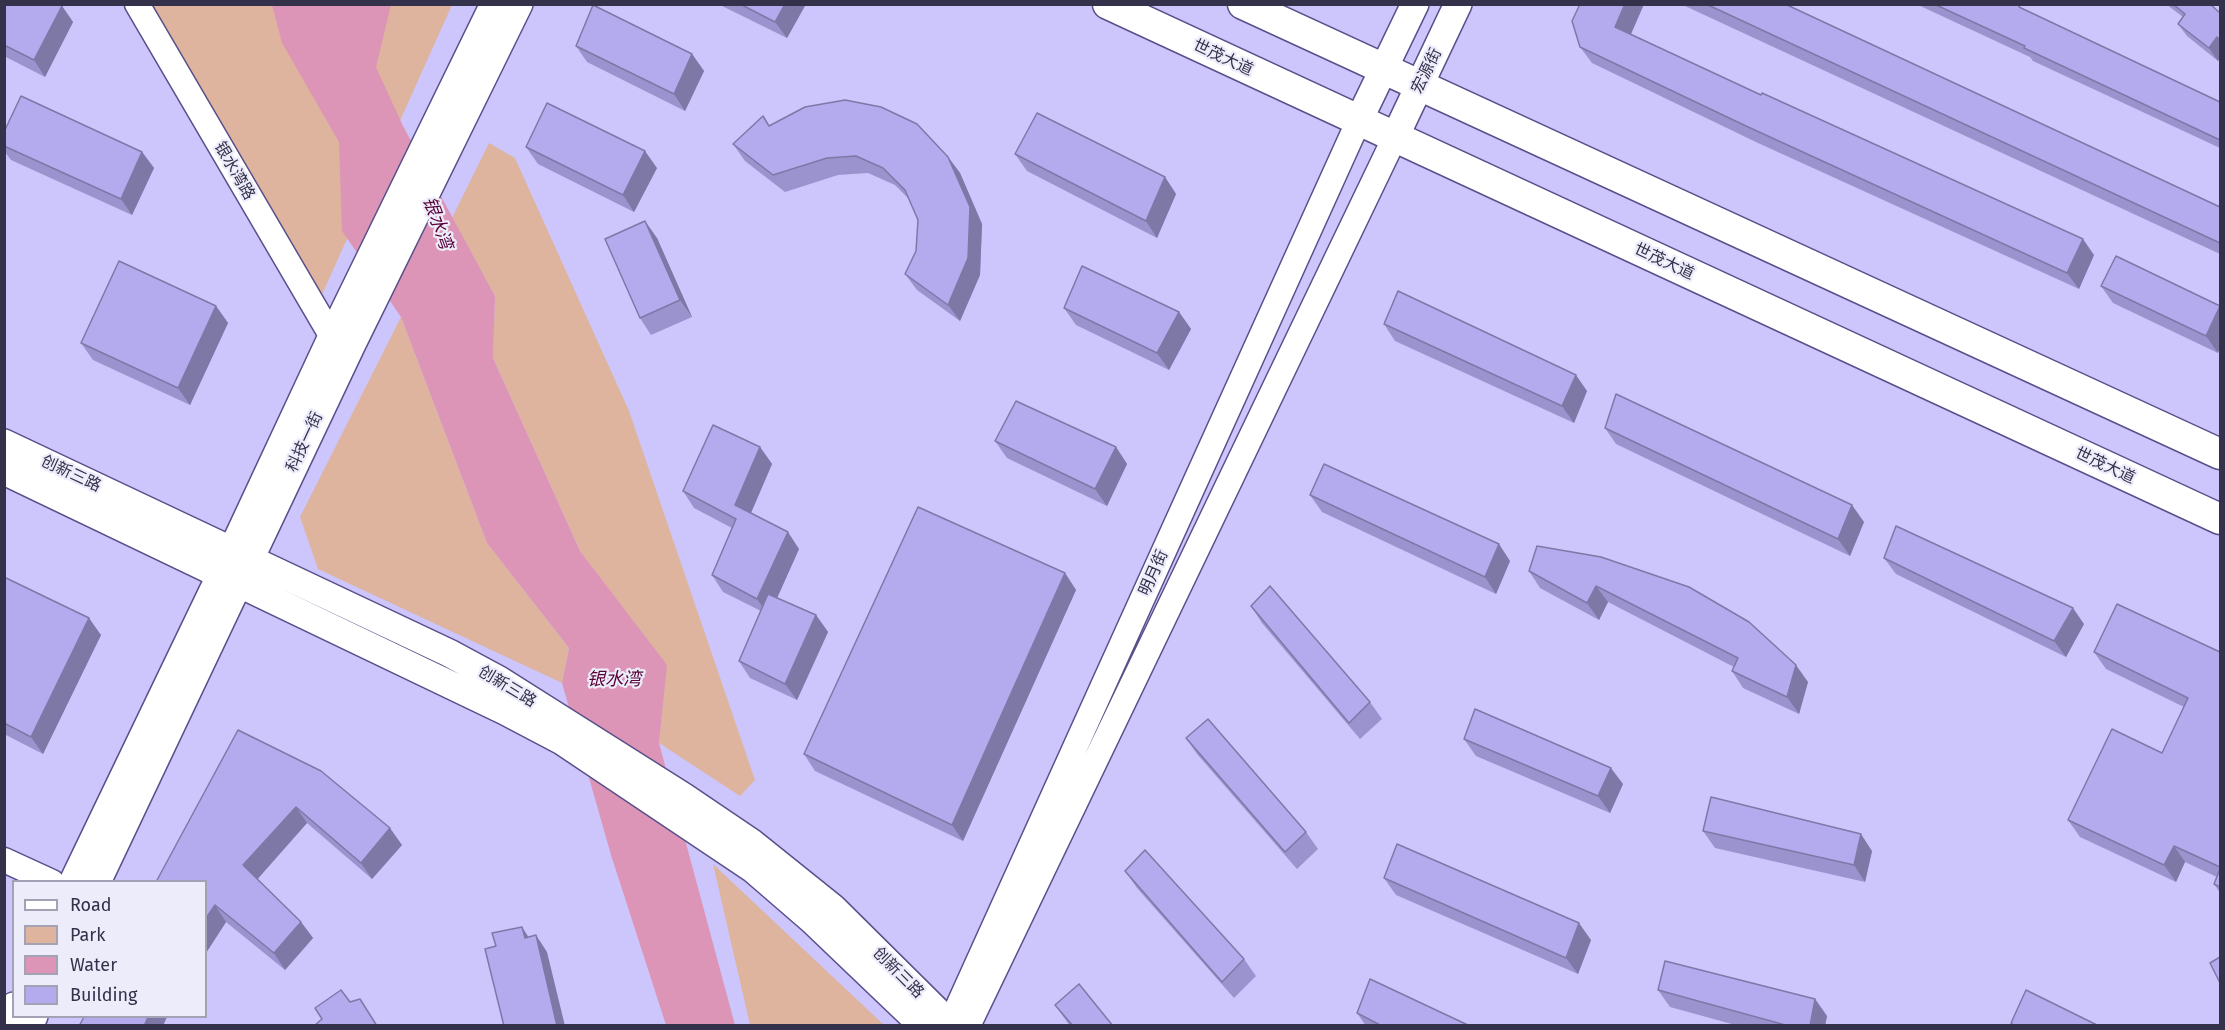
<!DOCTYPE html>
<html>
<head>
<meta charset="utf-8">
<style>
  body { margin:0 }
  #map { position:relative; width:2225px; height:1030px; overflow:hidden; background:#ccc6fc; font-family:"Fira Sans",sans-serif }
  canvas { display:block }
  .frame { position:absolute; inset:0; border:6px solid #34314b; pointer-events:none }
  .legend { position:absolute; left:12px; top:880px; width:195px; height:138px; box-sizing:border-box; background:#edecfa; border:2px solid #a3a1b4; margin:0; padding:8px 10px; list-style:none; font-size:18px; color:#34314b }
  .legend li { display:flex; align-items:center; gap:12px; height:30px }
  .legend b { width:30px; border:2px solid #a3a1b4 }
</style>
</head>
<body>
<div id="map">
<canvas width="2225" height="1030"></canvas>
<div class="frame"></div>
<ul class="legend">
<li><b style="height:8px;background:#fff"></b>Road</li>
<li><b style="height:16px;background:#deb49e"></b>Park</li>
<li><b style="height:16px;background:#dd95b7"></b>Water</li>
<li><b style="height:16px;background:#b4abef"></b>Building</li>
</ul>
</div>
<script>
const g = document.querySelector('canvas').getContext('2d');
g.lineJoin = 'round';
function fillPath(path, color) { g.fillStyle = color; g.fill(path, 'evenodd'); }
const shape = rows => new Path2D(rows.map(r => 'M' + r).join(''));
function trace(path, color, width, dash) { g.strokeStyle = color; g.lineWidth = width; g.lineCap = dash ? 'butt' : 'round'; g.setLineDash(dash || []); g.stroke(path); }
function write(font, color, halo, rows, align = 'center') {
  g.font = font + ' "Fira Sans","Noto Sans SC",sans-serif'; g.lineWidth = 4.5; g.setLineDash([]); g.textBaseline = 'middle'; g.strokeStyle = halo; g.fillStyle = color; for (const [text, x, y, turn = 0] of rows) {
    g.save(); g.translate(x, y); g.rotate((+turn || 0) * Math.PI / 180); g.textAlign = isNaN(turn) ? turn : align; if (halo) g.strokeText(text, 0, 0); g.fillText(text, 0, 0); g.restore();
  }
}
fillPath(shape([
  [151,5,452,5,320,299],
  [489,143,515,158,629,411,755,780,740,796,659,743,666,665,580,551,493,358,495,296,452,218],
  [401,317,487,543,569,648,562,683,318,569,300,517],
  [713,864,884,1025,750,1025]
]), '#deb49e');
fillPath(shape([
  [272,5,391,5,376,67,403,126,495,296,493,358,580,551,667,665,659,743,735,1025,666,1025,611,855,562,683,569,648,487,543,401,317,342,231,339,142,282,43]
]), '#dd95b7');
const tertiary = shape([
  [137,4,332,337],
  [4,860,52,882],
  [949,1026,1359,120],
  [968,1026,1395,137]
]);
const secondary = shape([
  [1359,120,1415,4],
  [1395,137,1458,4],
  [4,443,449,653,499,680,684,797,752,843,833,908,950,1024],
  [4,471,505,711,562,741,753,869,812,920,923,1026],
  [73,882,221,574,334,332,494,4],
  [97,882,352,344,519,4],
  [4,1025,14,1006],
  [29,1026,34,1016]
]);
const primary = shape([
  [1108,4,2220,519],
  [1243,4,2220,454]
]);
trace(tertiary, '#594f8a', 27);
trace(secondary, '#594f8a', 30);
trace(primary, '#594f8a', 33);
trace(tertiary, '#fff', 24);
trace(secondary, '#fff', 27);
trace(primary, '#fff', 30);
fillPath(shape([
  [4,4,62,6,73,22,45,77,4,56],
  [718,4,806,4,787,38],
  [1580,4,1644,4,1631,34,2094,255,2079,289,1758,143,1592,63,1580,47],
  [1684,4,1785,4,2220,207,2220,254,1685,6],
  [1916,4,2018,4,2022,9,2220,102,2220,148,2033,61,2030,57],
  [2166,4,2210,4,2220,13,2220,57,2218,61,2187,36,2178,24,2183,17],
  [576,46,692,54,704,71,685,111,587,62],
  [770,125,948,157,960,173,982,224,980,275,960,321,917,290,905,274,916,251,918,220,909,199,895,185,868,173,838,175,785,192,745,161,733,144],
  [4,146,142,152,154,168,132,215,11,160,4,151],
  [526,147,657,168,634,212,538,164],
  [1015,154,1165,177,1176,194,1157,238,1027,171],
  [657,238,692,317,651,335,640,318],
  [2101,286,2220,306,2218,353,2113,303],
  [216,306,228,323,190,405,93,360,81,343],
  [1064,308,1179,312,1191,329,1169,370,1076,325],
  [1384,324,1587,391,1574,423,1395,341],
  [1605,428,1864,522,1850,556,1616,444],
  [995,441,1116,447,1127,464,1107,506,1007,458],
  [760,447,772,464,751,513,799,549,777,598,816,615,828,632,797,700,750,678,739,661,761,611,723,592,712,575,732,528,694,508,683,491],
  [1310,495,1510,561,1496,594,1322,512],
  [1537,546,1808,682,1799,714,1743,688,1732,671,1734,667,1608,602,1599,620,1540,588,1529,571],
  [1884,558,2084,624,2066,657,1896,574],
  [1065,573,1076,590,963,841,815,771,804,754],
  [4,577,101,635,43,754,4,734],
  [1251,606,1370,702,1382,719,1360,739,1262,623],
  [2094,652,2220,652,2220,893,2214,884,2217,877,2185,862,2176,882,2080,837,2068,820,2162,753,2184,707,2106,669],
  [238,730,402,845,372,879,307,823,257,879,301,922,313,938,285,970,226,922,206,953,206,882],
  [1186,738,1306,832,1318,849,1297,869,1197,754],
  [1464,739,1623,784,1610,813,1476,756],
  [1703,831,1872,851,1865,882,1715,848],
  [1125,871,1244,959,1256,976,1234,998,1137,888],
  [1384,878,1591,940,1578,974,1396,895],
  [1658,990,1815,999,1827,1016,1825,1026,1739,1026,1670,1007],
  [1055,1005,1113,1026,1070,1026],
  [1357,1013,1470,1026,1366,1026]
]), '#9b93ce');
fillPath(shape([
  [785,4,806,4,787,38,775,22],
  [1625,4,1644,4,1627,43,1615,27],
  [62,6,73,22,45,77,34,60],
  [2217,37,2220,42,2220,57,2218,61,2209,48],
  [692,54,704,71,685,111,674,94],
  [645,151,657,168,634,212,623,195],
  [142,152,154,168,132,215,121,199],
  [948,157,960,173,982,224,980,275,960,321,948,305],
  [1165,177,1176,194,1157,238,1146,221],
  [645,221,657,238,692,317,680,300],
  [2083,239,2094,255,2079,289,2067,273],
  [216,306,228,323,190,405,178,388],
  [2220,306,2220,347,2218,353,2206,336],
  [1179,312,1191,329,1169,370,1157,353],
  [1576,375,1587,391,1574,423,1562,406],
  [760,447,772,464,747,522,735,505],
  [1116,447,1127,464,1107,506,1095,489],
  [1852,505,1864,522,1850,556,1838,539],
  [788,532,799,549,769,616,757,599],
  [1499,544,1510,561,1496,594,1485,577],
  [1065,573,1076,590,963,841,952,825],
  [1596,586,1608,602,1599,620,1587,603],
  [2073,608,2084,624,2066,657,2054,641],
  [816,615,828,632,797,700,785,684],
  [89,618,101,635,43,754,31,737],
  [1796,665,1808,682,1799,714,1787,697],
  [1611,768,1623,784,1610,813,1598,796],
  [296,807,307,823,255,882,243,865],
  [390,828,402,845,372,879,361,863],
  [1861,834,1872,851,1865,882,1854,865],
  [2174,846,2185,862,2176,882,2164,865],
  [215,905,226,922,206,953,206,918],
  [301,922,313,938,285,970,274,953],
  [1579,923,1591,940,1578,974,1566,958],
  [522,927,533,944,525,938],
  [536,935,547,952,565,1026,557,1026],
  [1815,999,1827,1016,1825,1026,1810,1026],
  [148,1017,167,1017,163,1026,144,1026]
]), '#7e78a7');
const building = shape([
  [4,4,60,4,62,6,34,60,4,45,4,4],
  [740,4,785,4,775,22,740,4],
  [1580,4,1625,4,1615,27,1761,95,1762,93,2083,239,2067,273,1746,126,1580,47,1572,21,1580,4],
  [1706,4,1785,4,2220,207,2220,243,1706,4],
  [1934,4,2020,5,2019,7,2220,102,2220,140,2024,48,2025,46,1934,4],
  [2173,4,2210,4,2220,13,2220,40,2217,37,2209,48,2178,24,2185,14,2173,4],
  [593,5,692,54,674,94,576,46,593,5],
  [21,96,142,152,121,199,4,146,4,132,21,96],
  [845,100,881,107,917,124,948,157,970,207,968,258,948,305,905,274,916,251,918,220,905,190,883,168,856,156,827,158,773,175,733,144,763,116,769,126,805,107,845,100],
  [547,103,645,151,623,195,526,147,547,103],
  [1037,113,1165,177,1146,221,1015,154,1037,113],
  [645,221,680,300,640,318,605,239,645,221],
  [2116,256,2220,306,2206,336,2101,286,2116,256],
  [119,261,216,306,178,388,81,343,119,261],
  [1082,266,1179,312,1157,353,1064,308,1082,266],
  [1398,291,1576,375,1562,406,1384,324,1398,291],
  [1616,394,1852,505,1838,539,1605,428,1616,394],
  [1016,401,1116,447,1095,489,995,441,1016,401],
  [713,425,760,447,735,505,788,532,757,599,712,575,736,519,683,491,713,425],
  [1324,464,1499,544,1485,577,1310,495,1324,464],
  [918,507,1065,573,952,825,804,754,918,507],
  [1896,526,2073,608,2054,641,1884,558,1896,526],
  [1537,546,1601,557,1689,587,1749,622,1796,665,1787,697,1732,671,1738,658,1596,586,1587,603,1529,571,1537,546],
  [4,577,89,618,31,737,4,723,4,577],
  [1270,586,1370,702,1349,723,1251,606,1270,586],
  [768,594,816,615,785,684,739,661,768,594],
  [2117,604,2220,652,2220,867,2174,846,2164,865,2068,820,2112,729,2162,753,2188,698,2094,652,2117,604],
  [1475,709,1611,768,1598,796,1464,739,1475,709],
  [1208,719,1306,832,1285,852,1186,738,1208,719],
  [238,730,321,771,390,828,361,863,296,807,243,865,301,922,274,953,215,905,206,918,206,882,156,882,238,730],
  [1711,797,1861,834,1854,865,1703,831,1711,797],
  [1397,844,1579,923,1566,958,1384,878,1397,844],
  [1145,850,1244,959,1222,982,1125,871,1145,850],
  [2220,869,2220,887,2214,884,2220,869],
  [522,927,525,938,536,935,557,1026,504,1026,485,949,496,946,492,933,522,927],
  [2220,957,2220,983,2210,963,2220,957],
  [1665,961,1815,999,1810,1026,1789,1026,1658,990,1665,961],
  [1370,979,1470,1026,1382,1026,1357,1013,1370,979],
  [1079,984,1113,1026,1073,1026,1055,1005,1079,984],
  [341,990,350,1002,360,999,377,1026,314,1026,322,1019,315,1008,341,990],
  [2026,990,2099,1026,2015,1026,2011,1023,2026,990],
  [84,1017,148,1017,144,1026,79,1026,84,1017]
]);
fillPath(building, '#b4abef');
trace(building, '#7e78a7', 1.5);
write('16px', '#34314b', '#edecfa', [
  ["世茂大道",1223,58,25],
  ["宏源街",1427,71,-64],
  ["银水湾路",234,171,60],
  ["世茂大道",1664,262,25],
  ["科技一街",305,442,-65],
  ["世茂大道",2105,466,25],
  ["创新三路",71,474,25],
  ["明月街",1154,573,-66],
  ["创新三路",507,687,31],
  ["创新三路",898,973,45]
]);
write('italic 18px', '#590238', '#edecfa', [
  ["银水湾",437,223,70],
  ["银水湾",614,680]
]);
</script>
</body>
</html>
